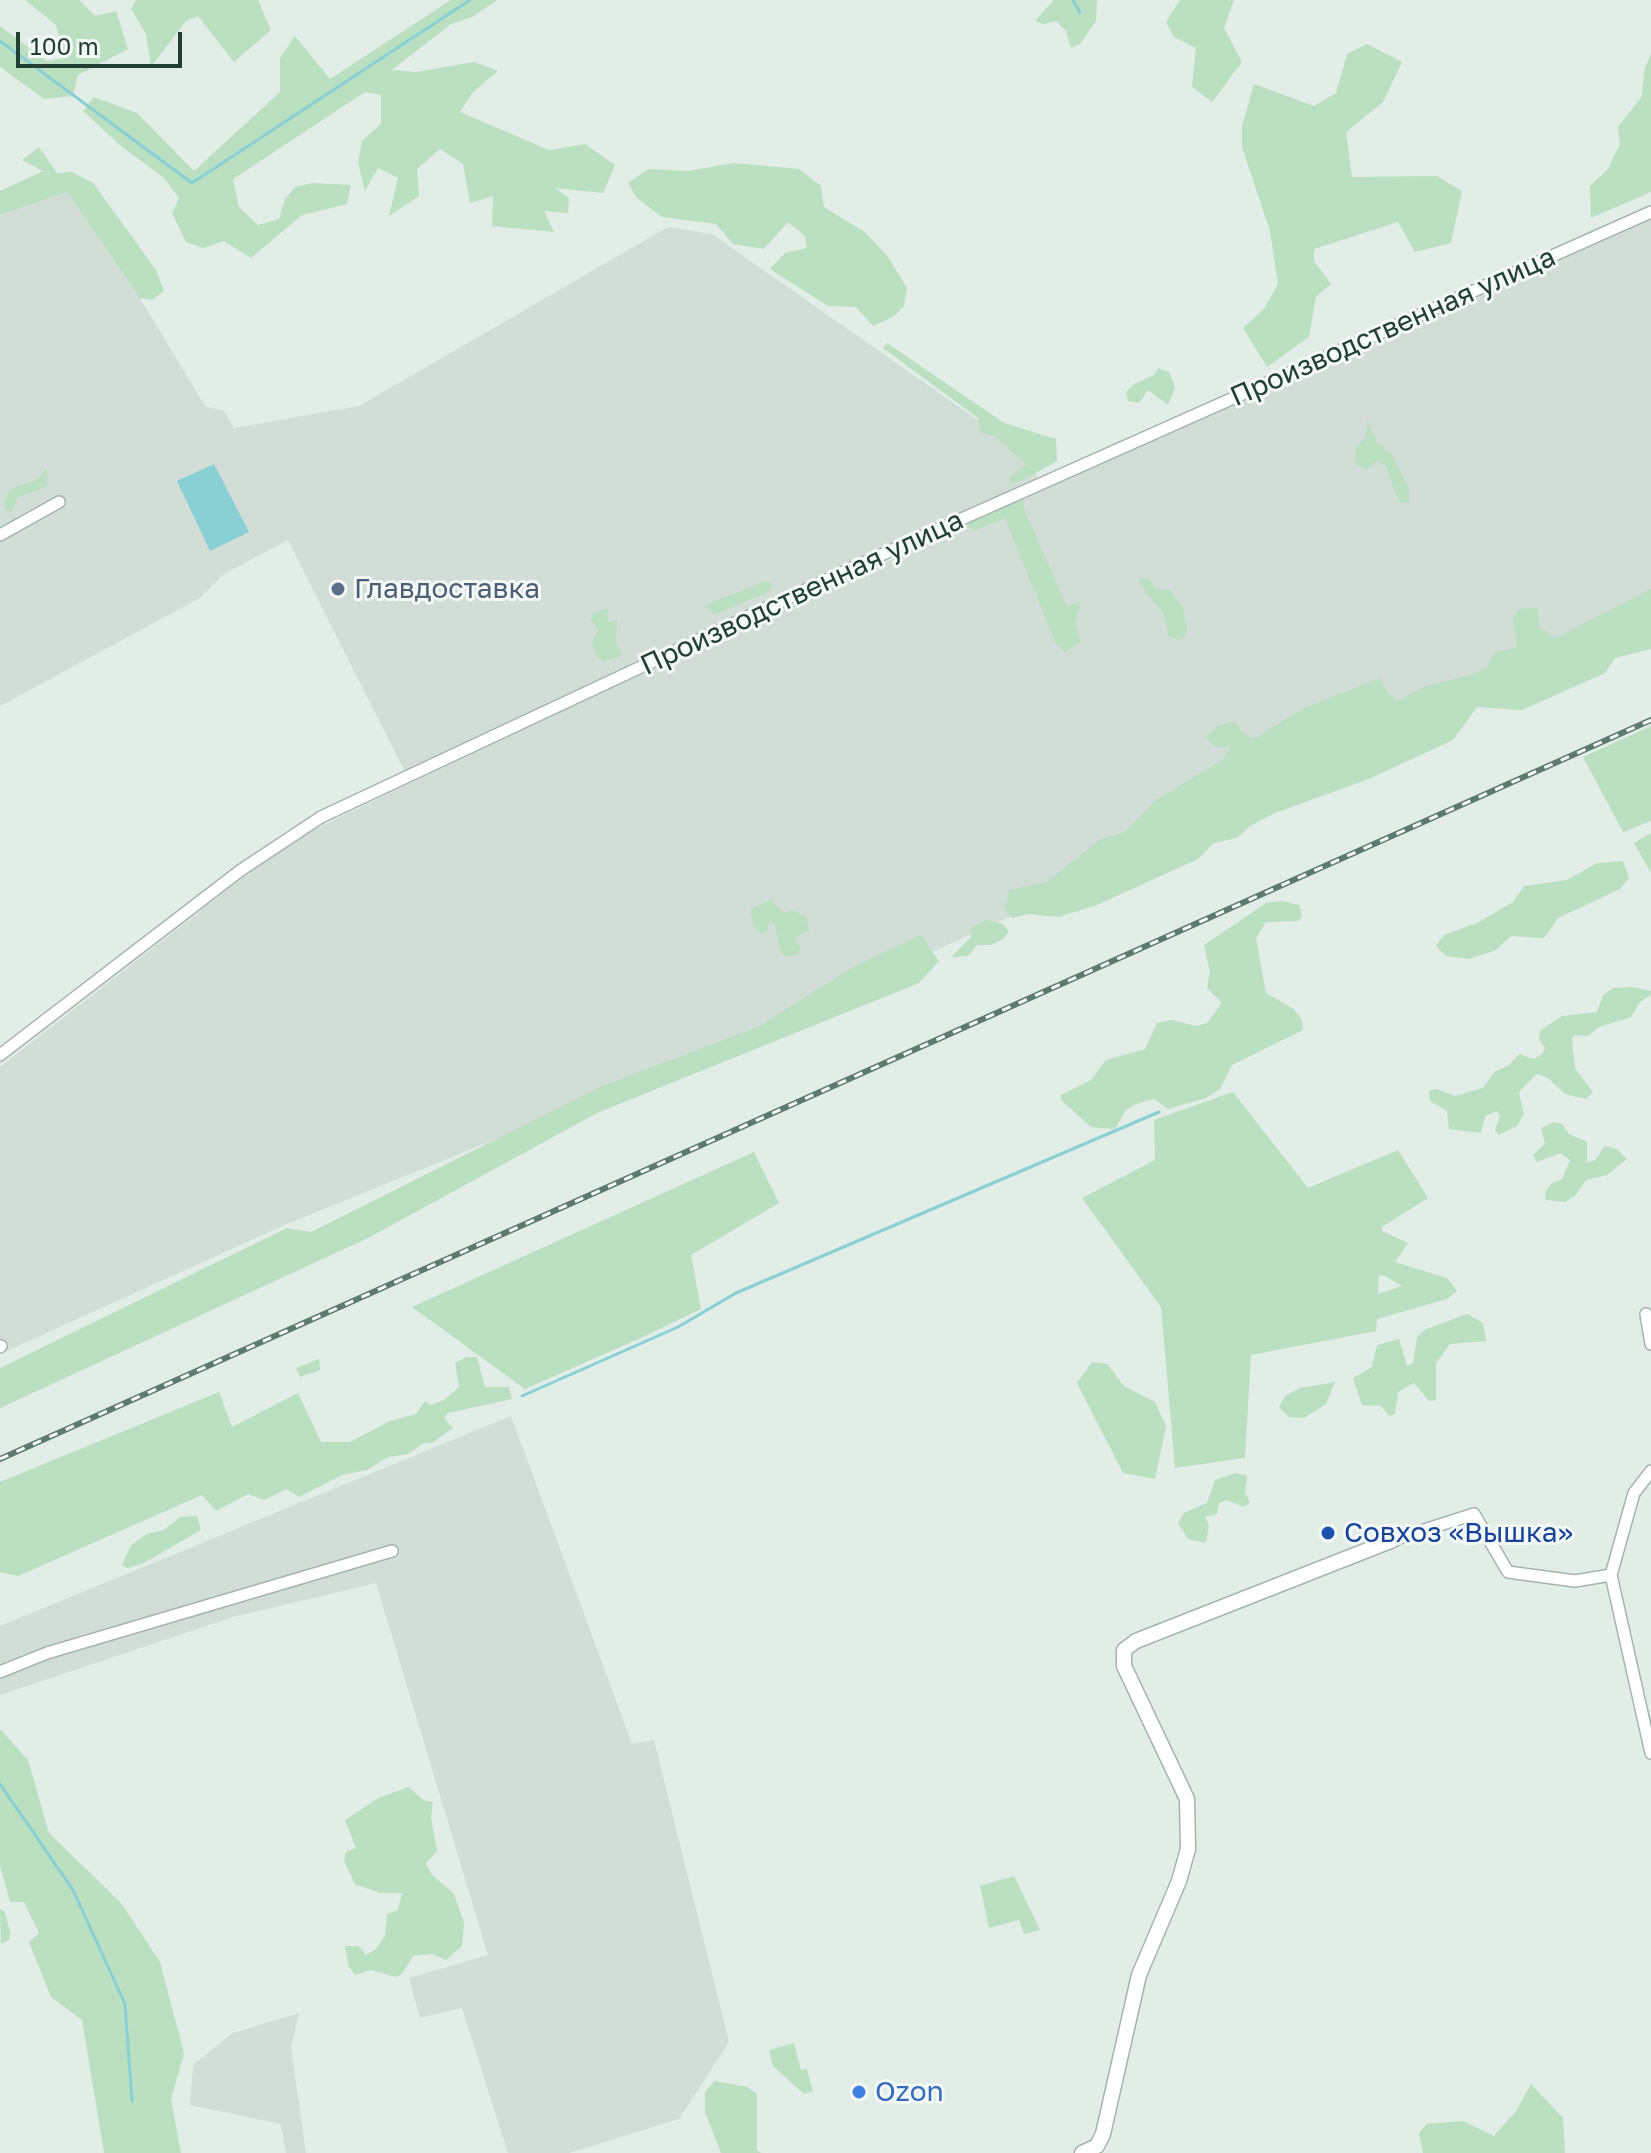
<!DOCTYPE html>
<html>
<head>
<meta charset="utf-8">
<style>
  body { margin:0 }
  #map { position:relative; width:1651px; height:2153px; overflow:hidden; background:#e2ede7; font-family:"Golos Text",sans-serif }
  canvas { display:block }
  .scale { position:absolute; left:16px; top:32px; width:166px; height:36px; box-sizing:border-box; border:4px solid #223f34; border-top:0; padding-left:10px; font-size:24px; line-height:28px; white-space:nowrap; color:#223f34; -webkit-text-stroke:6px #f3f9f6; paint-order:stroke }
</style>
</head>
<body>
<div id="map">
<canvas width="1651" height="2153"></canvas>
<div class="scale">100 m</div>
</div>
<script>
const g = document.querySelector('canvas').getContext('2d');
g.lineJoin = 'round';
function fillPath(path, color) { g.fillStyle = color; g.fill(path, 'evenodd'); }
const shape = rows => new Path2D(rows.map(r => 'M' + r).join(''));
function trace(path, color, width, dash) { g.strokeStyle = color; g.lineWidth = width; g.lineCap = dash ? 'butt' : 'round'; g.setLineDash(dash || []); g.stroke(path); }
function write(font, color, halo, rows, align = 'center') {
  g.font = font + ' "Golos Text",sans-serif'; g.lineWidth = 6; g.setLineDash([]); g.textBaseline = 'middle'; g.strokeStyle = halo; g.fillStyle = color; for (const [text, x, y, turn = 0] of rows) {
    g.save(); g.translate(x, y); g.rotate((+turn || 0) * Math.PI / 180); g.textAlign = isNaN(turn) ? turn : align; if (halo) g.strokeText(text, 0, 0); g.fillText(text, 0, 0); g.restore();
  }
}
fillPath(shape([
  [67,192,140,298,205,406,224,411,234,428,359,406,668,227,712,234,1036,461,1037,481,826,573,405,772,288,540,224,574,200,598,0,706,0,215],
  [1651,220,1651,623,740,1040,282,1226,0,1354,0,1067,290,841,578,703,1045,489],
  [511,1416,632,1744,654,1740,729,2042,679,2119,569,2153,508,2153,462,2008,420,2018,409,1978,488,1955,376,1583,233,1617,0,1695,0,1626],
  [299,2013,291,2047,306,2153,286,2153,281,2124,190,2105,193,2065,233,2033]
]), '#d1ddd6');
fillPath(shape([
  [25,0,79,0,95,16,116,11,128,49,78,75,73,96,44,99,0,67,0,26,47,61,64,58,56,25],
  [136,0,258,0,271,30,234,62,198,16,186,21,151,67,146,34,131,9],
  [451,0,497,0,472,17,451,24,392,70,416,72,474,62,498,71,473,92,460,112,549,150,585,144,615,165,603,193,555,188,569,198,568,213,544,211,554,232,492,226,493,196,470,203,463,164,440,149,417,169,419,196,389,216,398,178,378,168,365,191,358,162,362,141,381,124,381,95,365,92,233,179,239,207,258,225,279,219,285,199,295,187,312,183,351,185,347,204,302,215,251,258,224,241,203,248,186,242,172,213,179,198,163,177,122,147,83,111,94,97,137,113,194,171,280,92,280,58,295,36,330,79],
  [1054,0,1097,0,1096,21,1080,44,1071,48,1066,31,1056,21,1044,24,1035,21],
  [1180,0,1234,0,1224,28,1242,62,1212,102,1192,87,1196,48,1174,37,1166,22],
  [1367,44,1402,62,1383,102,1346,132,1352,177,1437,176,1462,191,1451,243,1415,252,1398,222,1314,249,1314,261,1331,284,1316,297,1309,337,1267,367,1243,328,1264,309,1278,284,1270,231,1242,147,1242,126,1254,84,1314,106,1336,93,1347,54],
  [1651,53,1651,192,1591,218,1590,186,1608,169,1620,144,1618,127,1642,96,1644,71],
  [39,147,57,173,72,172,93,183,156,270,164,291,152,300,140,298,67,192,0,215,0,191,43,171,22,160],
  [734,163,799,169,821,186,824,207,866,233,888,257,907,288,904,306,893,317,873,326,856,307,828,306,770,269,785,253,807,248,805,236,788,222,764,249,733,244,716,224,662,217,637,198,628,183,649,169,687,171],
  [887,343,1004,423,1056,439,1057,461,1023,480,1010,483,1010,477,1026,465,995,436,980,432,978,418,883,348],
  [1158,368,1169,372,1175,387,1168,405,1148,390,1139,403,1128,401,1126,392,1134,384,1154,375],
  [1367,421,1377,442,1391,454,1409,489,1409,503,1399,502,1386,466,1377,461,1367,470,1355,463,1356,446,1366,438],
  [47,469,47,486,17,498,12,512,5,510,4,502,12,489,36,480],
  [1024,499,1024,509,1067,607,1081,601,1075,624,1081,642,1065,652,1056,644,1005,518,974,531,967,526,973,518],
  [1148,578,1157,589,1169,590,1183,608,1187,628,1186,636,1179,640,1168,636,1164,614,1140,585,1139,579],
  [764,582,773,583,768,592,713,615,705,605],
  [1651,589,1651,649,1615,658,1605,673,1522,710,1477,707,1453,740,1369,779,1275,813,1250,826,1237,838,1214,843,1198,859,1097,905,1058,917,1028,914,1012,918,1005,907,1009,890,1047,882,1101,839,1125,832,1156,800,1224,759,1230,747,1217,747,1206,738,1215,728,1234,721,1244,734,1254,739,1304,708,1380,678,1389,695,1398,701,1424,687,1474,674,1486,668,1495,652,1517,648,1513,618,1519,609,1537,608,1540,628,1556,638],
  [608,609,608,622,617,620,616,642,622,656,602,661,596,655,592,641,599,630,590,619,597,611],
  [1651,726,1651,821,1623,832,1583,757],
  [1651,833,1651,873,1634,843],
  [1623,861,1629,878,1620,889,1558,918,1544,938,1511,936,1496,950,1469,959,1446,956,1436,946,1444,935,1477,923,1513,902,1524,886,1567,880,1597,863],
  [771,900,783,913,794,910,806,917,809,931,795,937,801,950,794,956,785,956,781,952,775,925,770,920,766,933,761,934,754,926,750,913,753,907],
  [1282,901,1299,905,1302,915,1299,921,1266,922,1256,938,1266,993,1294,1009,1302,1020,1303,1030,1232,1065,1220,1089,1206,1098,1168,1109,1154,1099,1136,1104,1126,1110,1115,1129,1091,1127,1061,1100,1061,1095,1091,1080,1106,1060,1145,1049,1157,1023,1171,1020,1197,1026,1207,1023,1222,1003,1207,988,1210,972,1204,945,1266,903],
  [986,920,1003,924,1009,931,1003,939,991,945,977,945,968,956,951,957,971,937,971,927],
  [921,935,939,961,919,983,597,1113,368,1238,0,1408,0,1368,287,1228,311,1232,600,1087,760,1026,851,968],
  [1632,987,1651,991,1651,995,1640,1002,1631,1017,1599,1027,1588,1036,1575,1035,1572,1039,1575,1068,1593,1092,1586,1099,1565,1094,1548,1078,1537,1074,1519,1092,1524,1114,1517,1126,1499,1135,1495,1130,1500,1116,1497,1111,1485,1116,1481,1133,1449,1129,1447,1111,1430,1101,1429,1090,1436,1089,1455,1096,1483,1088,1494,1072,1509,1065,1519,1054,1534,1059,1542,1054,1545,1048,1539,1039,1540,1031,1562,1016,1597,1012,1603,995,1613,988],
  [1233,1092,1308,1188,1398,1150,1428,1198,1382,1227,1382,1231,1408,1243,1395,1262,1447,1278,1457,1291,1447,1299,1377,1319,1376,1331,1251,1355,1245,1458,1175,1468,1161,1307,1082,1198,1155,1160,1154,1120],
  [1379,1275,1385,1276,1402,1286,1378,1294],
  [1554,1122,1562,1124,1569,1134,1587,1142,1587,1163,1595,1160,1605,1146,1617,1149,1627,1159,1607,1175,1586,1180,1576,1195,1565,1202,1546,1200,1545,1193,1551,1184,1562,1179,1570,1160,1561,1153,1537,1162,1533,1155,1545,1144,1541,1128],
  [754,1152,779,1203,691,1255,701,1309,643,1337,525,1389,412,1307],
  [1467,1314,1483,1323,1486,1341,1450,1344,1436,1363,1436,1400,1429,1401,1414,1383,1398,1392,1395,1414,1389,1416,1381,1406,1362,1405,1353,1378,1372,1367,1377,1345,1399,1339,1407,1366,1413,1363,1417,1337,1424,1330],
  [466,1357,477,1357,485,1387,509,1387,512,1399,448,1413,444,1418,453,1428,432,1443,424,1443,408,1454,388,1457,367,1470,342,1475,299,1497,286,1489,264,1500,248,1494,216,1511,202,1495,18,1576,0,1572,0,1482,219,1392,232,1427,298,1393,321,1442,350,1442,390,1421,416,1414,425,1401,431,1405,444,1400,459,1387,455,1363],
  [319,1359,320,1370,300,1377,296,1368],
  [1092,1362,1107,1364,1124,1386,1155,1402,1166,1426,1155,1479,1123,1473,1077,1383],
  [1335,1382,1326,1404,1304,1418,1289,1417,1279,1407,1285,1396,1300,1388],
  [1236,1473,1247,1476,1245,1492,1250,1503,1243,1507,1227,1500,1219,1503,1217,1514,1205,1517,1209,1525,1206,1543,1188,1539,1178,1523,1184,1513,1207,1503,1215,1480],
  [197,1516,201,1530,142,1564,127,1568,122,1565,131,1545,147,1534,164,1530,180,1517],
  [0,1729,28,1760,49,1833,121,1903,160,1962,184,2053,171,2099,181,2153,104,2153,82,2020,51,1997,29,1942,39,1933,24,1902,10,1902,0,1866],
  [409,1787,423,1800,433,1802,431,1817,437,1851,426,1863,432,1875,454,1894,464,1923,462,1946,446,1960,432,1954,413,1956,402,1974,396,1977,370,1970,355,1975,349,1967,345,1946,359,1946,366,1955,376,1949,385,1936,387,1914,398,1910,402,1893,380,1893,355,1884,344,1861,346,1852,356,1848,345,1820,380,1797],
  [1014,1876,1040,1930,1024,1934,1019,1920,989,1928,980,1886],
  [0,1909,5,1912,10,1932,9,1940,1,1944],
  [794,2043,801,2070,807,2069,813,2091,804,2094,773,2066,769,2050],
  [715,2081,747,2087,757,2094,757,2150,761,2153,721,2153,705,2112,705,2092],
  [1531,2084,1563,2118,1565,2153,1423,2153,1419,2133,1427,2124,1463,2121,1494,2136,1516,2111]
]), '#bbdfc1');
fillPath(shape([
  [214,464,249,532,210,551,177,481]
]), '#89d0d4');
trace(shape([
  [1073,0,1080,13],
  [0,41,192,183,470,0],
  [522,1396,678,1327,736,1293,1159,1112],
  [0,1784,73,1890,125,2004,132,2101]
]), '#89d0d4', 3);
const minor = shape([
  [0,535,59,502],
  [0,1055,241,870,321,817,854,567,1651,212],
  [1646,1314,1651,1344],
  [0,1347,1,1346],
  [1651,1471,1634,1493,1611,1575,1651,1753],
  [1393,1540,1474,1514,1508,1572,1575,1581,1611,1575],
  [0,1672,47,1653,392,1551]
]);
const tertiary = shape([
  [1082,2153,1097,2146,1103,2134,1139,1975,1179,1881,1188,1849,1187,1799,1124,1666,1124,1650,1136,1641,1393,1540]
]);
trace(minor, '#a5b5ae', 14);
trace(tertiary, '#a5b5ae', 17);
trace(minor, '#fff', 11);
trace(tertiary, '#fff', 14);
const rail = shape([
  [0,1459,1651,720]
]);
trace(rail, '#5c7a6f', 6);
trace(rail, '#f3f9f6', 3, [9]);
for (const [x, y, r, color] of [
  [338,589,8,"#5c6f8a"],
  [1328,1533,8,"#1a4fb4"],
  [859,2092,8,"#3f7fe0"]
]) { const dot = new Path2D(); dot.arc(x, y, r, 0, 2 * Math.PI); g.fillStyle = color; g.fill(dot); trace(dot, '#f3f9f6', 3); }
write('28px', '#223f34', '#f3f9f6', [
  ["Производственная улица",1393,327,-24],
  ["Производственная улица",802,593,-25]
]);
write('28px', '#4e5e75', '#f3f9f6', [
  ["Главдоставка",354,589]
], 'left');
write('28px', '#164399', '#f3f9f6', [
  ["Совхоз «Вышка»",1344,1533]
], 'left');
write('28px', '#366cbe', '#f3f9f6', [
  ["Ozon",875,2092]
], 'left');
</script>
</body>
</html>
